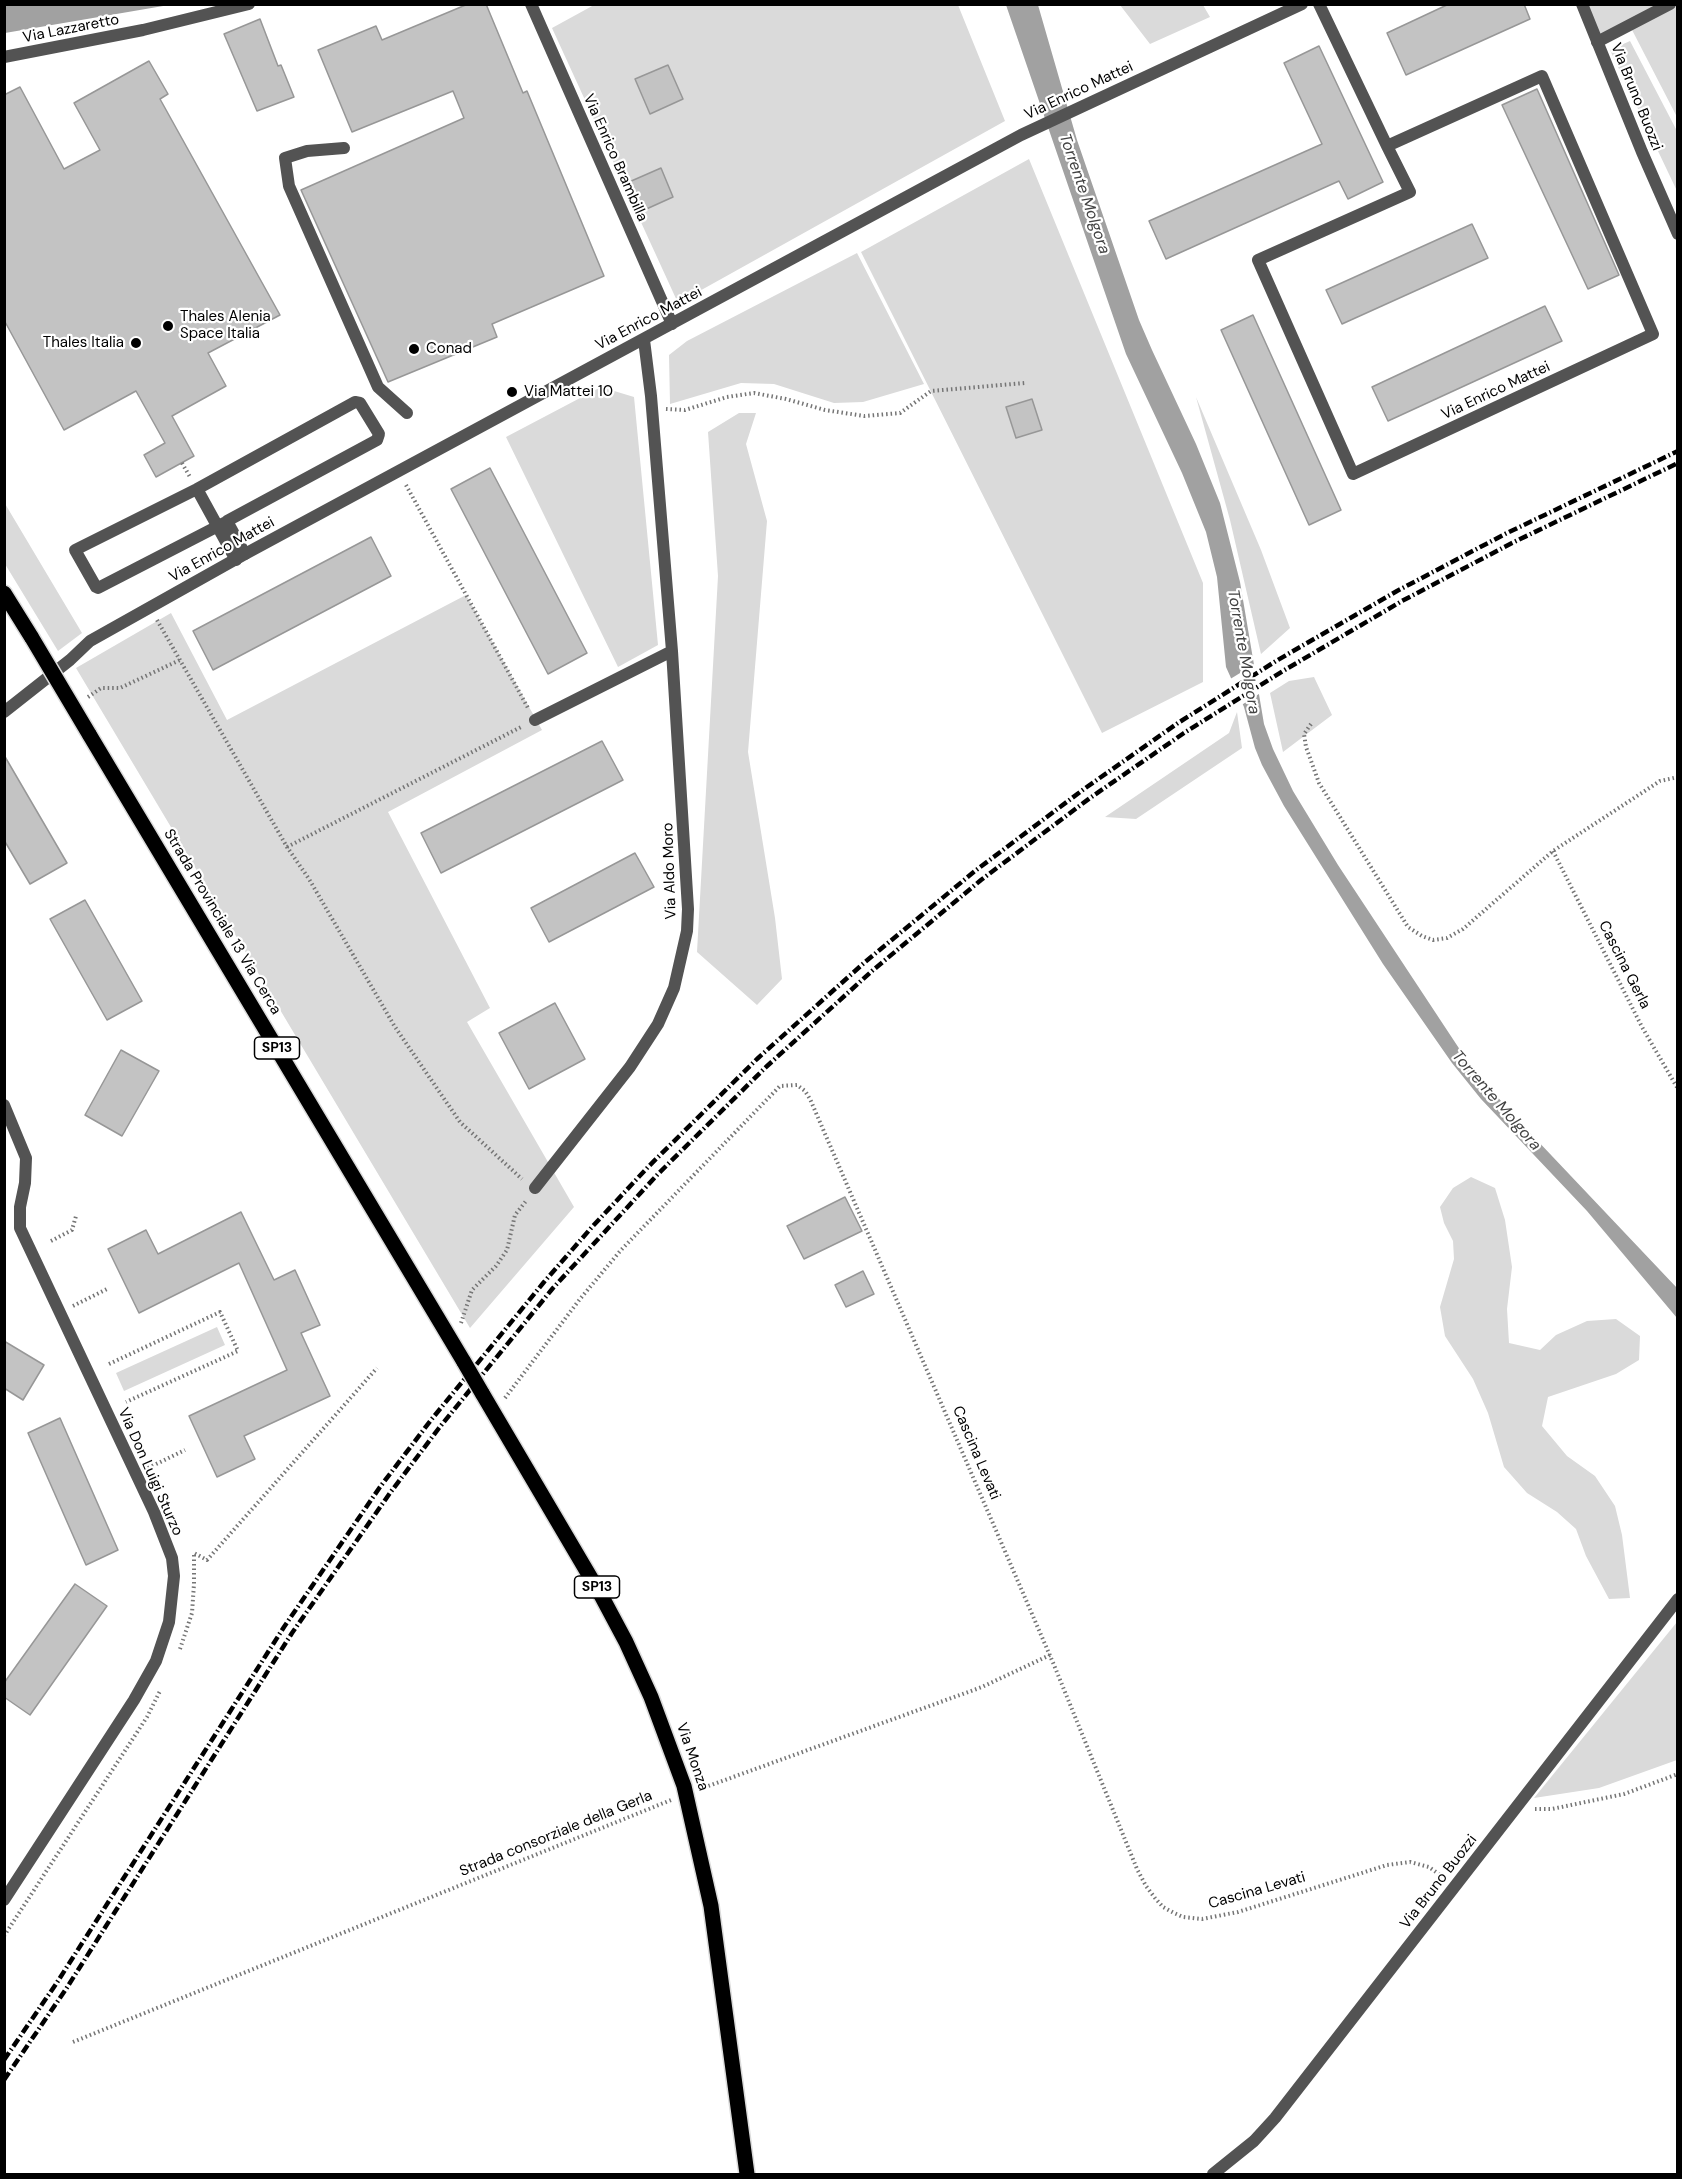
<!DOCTYPE html>
<html>
<head>
<meta charset="utf-8">
<style>
  body { margin:0 }
  #map { position:relative; width:1682px; height:2179px; overflow:hidden; background:#fff; font-family:"DM Sans",sans-serif }
  canvas { display:block }
  .frame { position:absolute; inset:0; border:6px solid #000; pointer-events:none }
</style>
</head>
<body>
<div id="map">
<canvas width="1682" height="2179"></canvas>
<div class="frame"></div>
</div>
<script>
const g = document.querySelector('canvas').getContext('2d');
g.lineJoin = 'round';
function fillPath(path, color) { g.fillStyle = color; g.fill(path, 'evenodd'); }
const shape = rows => new Path2D(rows.map(r => 'M' + r).join(''));
function trace(path, color, width, dash) { g.strokeStyle = color; g.lineWidth = width; g.lineCap = dash ? 'butt' : 'round'; g.setLineDash(dash || []); g.stroke(path); }
function write(font, color, halo, rows, align = 'center') {
  g.font = font + ' "DM Sans",sans-serif'; g.lineWidth = 4.5; g.setLineDash([]); g.textBaseline = 'middle'; g.strokeStyle = halo; g.fillStyle = color; for (const [text, x, y, turn = 0] of rows) {
    g.save(); g.translate(x, y); g.rotate((+turn || 0) * Math.PI / 180); g.textAlign = isNaN(turn) ? turn : align; if (halo) g.strokeText(text, 0, 0); g.fillText(text, 0, 0); g.restore();
  }
}
fillPath(shape([
  [594,5,958,5,1005,121,678,303,552,28],
  [1120,5,1203,5,1210,17,1150,44],
  [1577,5,1677,5,1677,117,1630,26,1594,44],
  [1630,41,1677,131,1677,191,1610,50],
  [1029,159,1203,583,1203,682,1102,733,861,252],
  [857,253,924,384,863,402,834,403,774,384,741,383,670,404,669,355,687,341],
  [601,387,634,397,658,645,618,667,506,437],
  [1196,397,1261,550,1290,628,1261,654,1230,520],
  [739,413,756,413,746,444,767,521,748,752,775,918,782,979,757,1005,697,952,718,576,708,432],
  [4,502,82,633,58,651,5,564],
  [466,595,542,730,388,812,490,1008,467,1022,574,1207,470,1328,76,668,171,613,227,720],
  [1314,677,1332,715,1283,752,1270,693,1289,681],
  [1237,712,1242,748,1136,819,1105,817,1229,733],
  [1471,1177,1495,1188,1505,1220,1512,1267,1507,1309,1509,1343,1540,1350,1556,1335,1587,1321,1616,1319,1640,1336,1639,1360,1616,1374,1548,1397,1542,1426,1567,1456,1595,1476,1615,1506,1622,1535,1630,1598,1609,1599,1586,1556,1576,1529,1557,1512,1527,1493,1504,1467,1488,1413,1473,1379,1445,1336,1440,1307,1454,1259,1453,1241,1444,1223,1440,1207,1453,1188],
  [217,1327,225,1345,124,1391,116,1373],
  [1677,1622,1677,1760,1599,1788,1534,1798]
]), '#dadada');
fillPath(shape([
  [5,4,169,4,169,5,5,33],
  [1006,5,1038,5,1077,140,1139,320,1152,350,1196,444,1220,503,1240,582,1264,724,1273,749,1293,791,1338,865,1472,1068,1516,1118,1677,1288,1677,1318,1587,1211,1481,1099,1452,1063,1383,964,1284,806,1262,765,1255,748,1244,707,1226,667,1217,577,1206,532,1182,473,1126,354]
]), '#a1a1a1');
fillPath(shape([
  [1258,662,1262,692,1240,706,1227,681]
]), '#fff');
const building = shape([
  [468,4,486,4,523,93,527,91,604,276,492,324,497,337,388,382,301,190,464,118,453,91,352,132,318,50,376,26,382,40,468,4],
  [1449,4,1524,4,1530,19,1406,75,1387,33,1449,4],
  [260,19,278,66,281,65,294,97,257,111,224,34,260,19],
  [1319,46,1383,182,1348,199,1339,181,1166,259,1149,221,1322,144,1284,63,1319,46],
  [149,61,168,94,160,99,280,315,208,353,226,386,172,416,194,456,156,477,144,455,165,443,136,391,64,430,4,320,4,95,20,87,64,169,100,150,74,103,149,61],
  [668,65,683,99,650,114,635,79,668,65],
  [1537,89,1619,275,1588,289,1502,105,1537,89],
  [661,168,673,197,642,211,629,182,661,168],
  [1472,224,1488,258,1342,324,1326,290,1472,224],
  [1545,306,1562,341,1388,421,1372,387,1545,306],
  [1253,315,1341,510,1309,525,1221,330,1253,315],
  [1032,399,1042,430,1016,438,1006,407,1032,399],
  [490,468,587,653,548,674,451,489,490,468],
  [371,537,391,576,213,670,193,631,371,537],
  [602,741,623,780,441,873,421,833,602,741],
  [4,755,67,863,30,884,4,840,4,755],
  [635,853,654,887,549,942,531,908,635,853],
  [85,900,142,1001,107,1020,50,919,85,900],
  [555,1003,585,1059,529,1089,499,1033,555,1003],
  [121,1050,159,1071,122,1136,85,1115,121,1050],
  [845,1197,862,1231,804,1259,787,1226,845,1197],
  [241,1212,274,1280,295,1270,320,1325,301,1333,330,1396,244,1436,255,1459,217,1477,189,1416,287,1370,239,1263,139,1313,108,1249,146,1230,158,1254,241,1212],
  [863,1271,874,1294,846,1307,835,1285,863,1271],
  [4,1341,44,1365,23,1400,4,1388,4,1341],
  [60,1418,118,1550,86,1565,28,1433,60,1418],
  [75,1584,107,1606,30,1715,4,1697,4,1683,75,1584]
]);
fillPath(building, '#c3c3c3');
trace(building, '#979797', 1.5);
const primary = shape([
  [4,593,32,638],
  [89,734,464,1362],
  [482,1393,602,1597,626,1642,651,1697,684,1786,711,1906,747,2174]
]);
trace(primary, '#dbdbdb', 18);
trace(shape([
  [666,409,685,410,727,397,754,393,786,399,825,410,864,416,900,413,931,391,1025,383],
  [182,463,190,477],
  [406,485,528,708],
  [157,620,287,847,309,879,395,1027,460,1122,522,1179],
  [88,697,101,688,120,688,180,660],
  [1311,724,1304,734,1306,747,1319,783,1408,927,1422,936,1433,940,1447,938,1463,929,1553,851,1660,781,1678,777],
  [287,847,523,726],
  [1553,851,1642,1027,1678,1089],
  [51,1241,72,1230,76,1216],
  [73,1306,107,1289],
  [461,1323,472,1290,496,1266,507,1250,515,1215,526,1201],
  [109,1364,220,1312,238,1351,126,1402],
  [505,1398,580,1299,621,1250,780,1086,797,1085,805,1091,810,1099,1054,1665,1137,1869,1146,1886,1155,1898,1163,1907,1174,1913,1183,1917,1202,1919,1238,1912,1387,1865,1410,1862,1429,1867,1443,1877],
  [148,1468,185,1450],
  [180,1649,192,1613,194,1584,194,1553,207,1560,377,1368],
  [700,1789,982,1687,1050,1655],
  [1535,1809,1552,1809,1624,1794,1678,1774],
  [4,1936,147,1717,160,1691],
  [73,2042,671,1800]
]), '#757575', 4, [1.5, 3]);
trace(shape([
  [344,148,307,151,285,158,289,186,378,387,407,413],
  [197,489,75,550,96,587,98,588,224,523],
  [236,560,197,489,355,402,360,403,379,434,377,440,227,521,245,554]
]), '#535353', 12);
trace(shape([
  [1597,42,1670,4]
]), '#535353', 12);
trace(shape([
  [531,4,672,324],
  [1319,4,1387,146,1410,192,1258,260,1353,474,1653,334,1542,76,1387,146],
  [1582,4,1642,152,1678,234],
  [4,57,143,30,249,4],
  [4,712,70,660,90,641,245,554,1021,135,1302,4],
  [535,720,672,651],
  [4,1105,26,1158,25,1183,20,1207,20,1228,154,1512,172,1558,174,1576,169,1622,156,1661,134,1700,4,1900],
  [535,1188,630,1067,658,1024,674,988,687,931,688,909,672,651,651,396,644,340],
  [1213,2174,1254,2141,1275,2118,1678,1599]
]), '#535353', 12);
trace(primary, '#000', 15);
trace(shape([
  [4,2060,56,1984,284,1627,380,1487,431,1420,544,1282,592,1227,649,1166,757,1059,865,962,975,871,1084,789,1178,723,1276,661,1397,591,1505,534,1678,451],
  [4,2080,66,1989,292,1633,390,1493,439,1428,553,1288,658,1174,766,1067,872,971,981,880,1090,798,1184,733,1283,671,1402,601,1512,543,1678,463]
]), '#000', 4.5, [9, 3, 1.5, 3]);
const primaryBridge = shape([
  [32,638,89,734],
  [464,1362,482,1393]
]);
trace(primaryBridge, '#dbdbdb', 18, []);
trace(primaryBridge, '#000', 15);
for (const [x, y, r, color] of [
  [168,326,6,"#000"],
  [136,343,6,"#000"],
  [414,349,6,"#000"],
  [512,392,6,"#000"]
]) { const dot = new Path2D(); dot.arc(x, y, r, 0, 2 * Math.PI); g.fillStyle = color; g.fill(dot); trace(dot, '#fff', 2); }
for (const [x, y, w] of [
  [277,1048,45],
  [597,1587,45]
]) { const box = new Path2D(); box.roundRect(x - w / 2, y - 11, w, 22, 4.5); g.fillStyle = '#fff'; g.fill(box); trace(box, '#000', 1.5); }
write('bold 14px', '#000', null, [
  ["SP13",277,1048],
  ["SP13",597,1587]
]);
write('15px', '#000', '#fff', [
  ["Via Lazzaretto",71,29,-11],
  ["Via Enrico Mattei",1079,91,-25],
  ["Via Bruno Buozzi",1636,97,68],
  ["Via Enrico Brambilla",615,158,66],
  ["Via Enrico Mattei",649,319,-28],
  ["Via Enrico Mattei",1496,391,-25],
  ["Via Enrico Mattei",222,550,-29],
  ["Via Aldo Moro",670,871,-92],
  ["Strada Provinciale 13 Via Cerca",222,922,59],
  ["Cascina Gerla",1624,965,63],
  ["Cascina Levati",976,1453,67],
  ["Via Don Luigi Sturzo",150,1472,66],
  ["Via Monza",692,1757,71],
  ["Strada consorziale della Gerla",556,1834,-22],
  ["Via Bruno Buozzi",1439,1882,-52],
  ["Cascina Levati",1257,1891,-16]
]);
write('15px', '#000', '#fff', [
  ["Thales Alenia",180,317],
  ["Space Italia",180,334],
  ["Thales Italia",124,343,"right"],
  ["Conad",426,349],
  ["Via Mattei 10",524,392]
], 'left');
write('italic 16px', '#424242', '#fff', [
  ["Torrente Molgora",1084,194,71],
  ["Torrente Molgora",1243,652,80],
  ["Torrente Molgora",1496,1101,49]
]);
</script>
</body>
</html>
